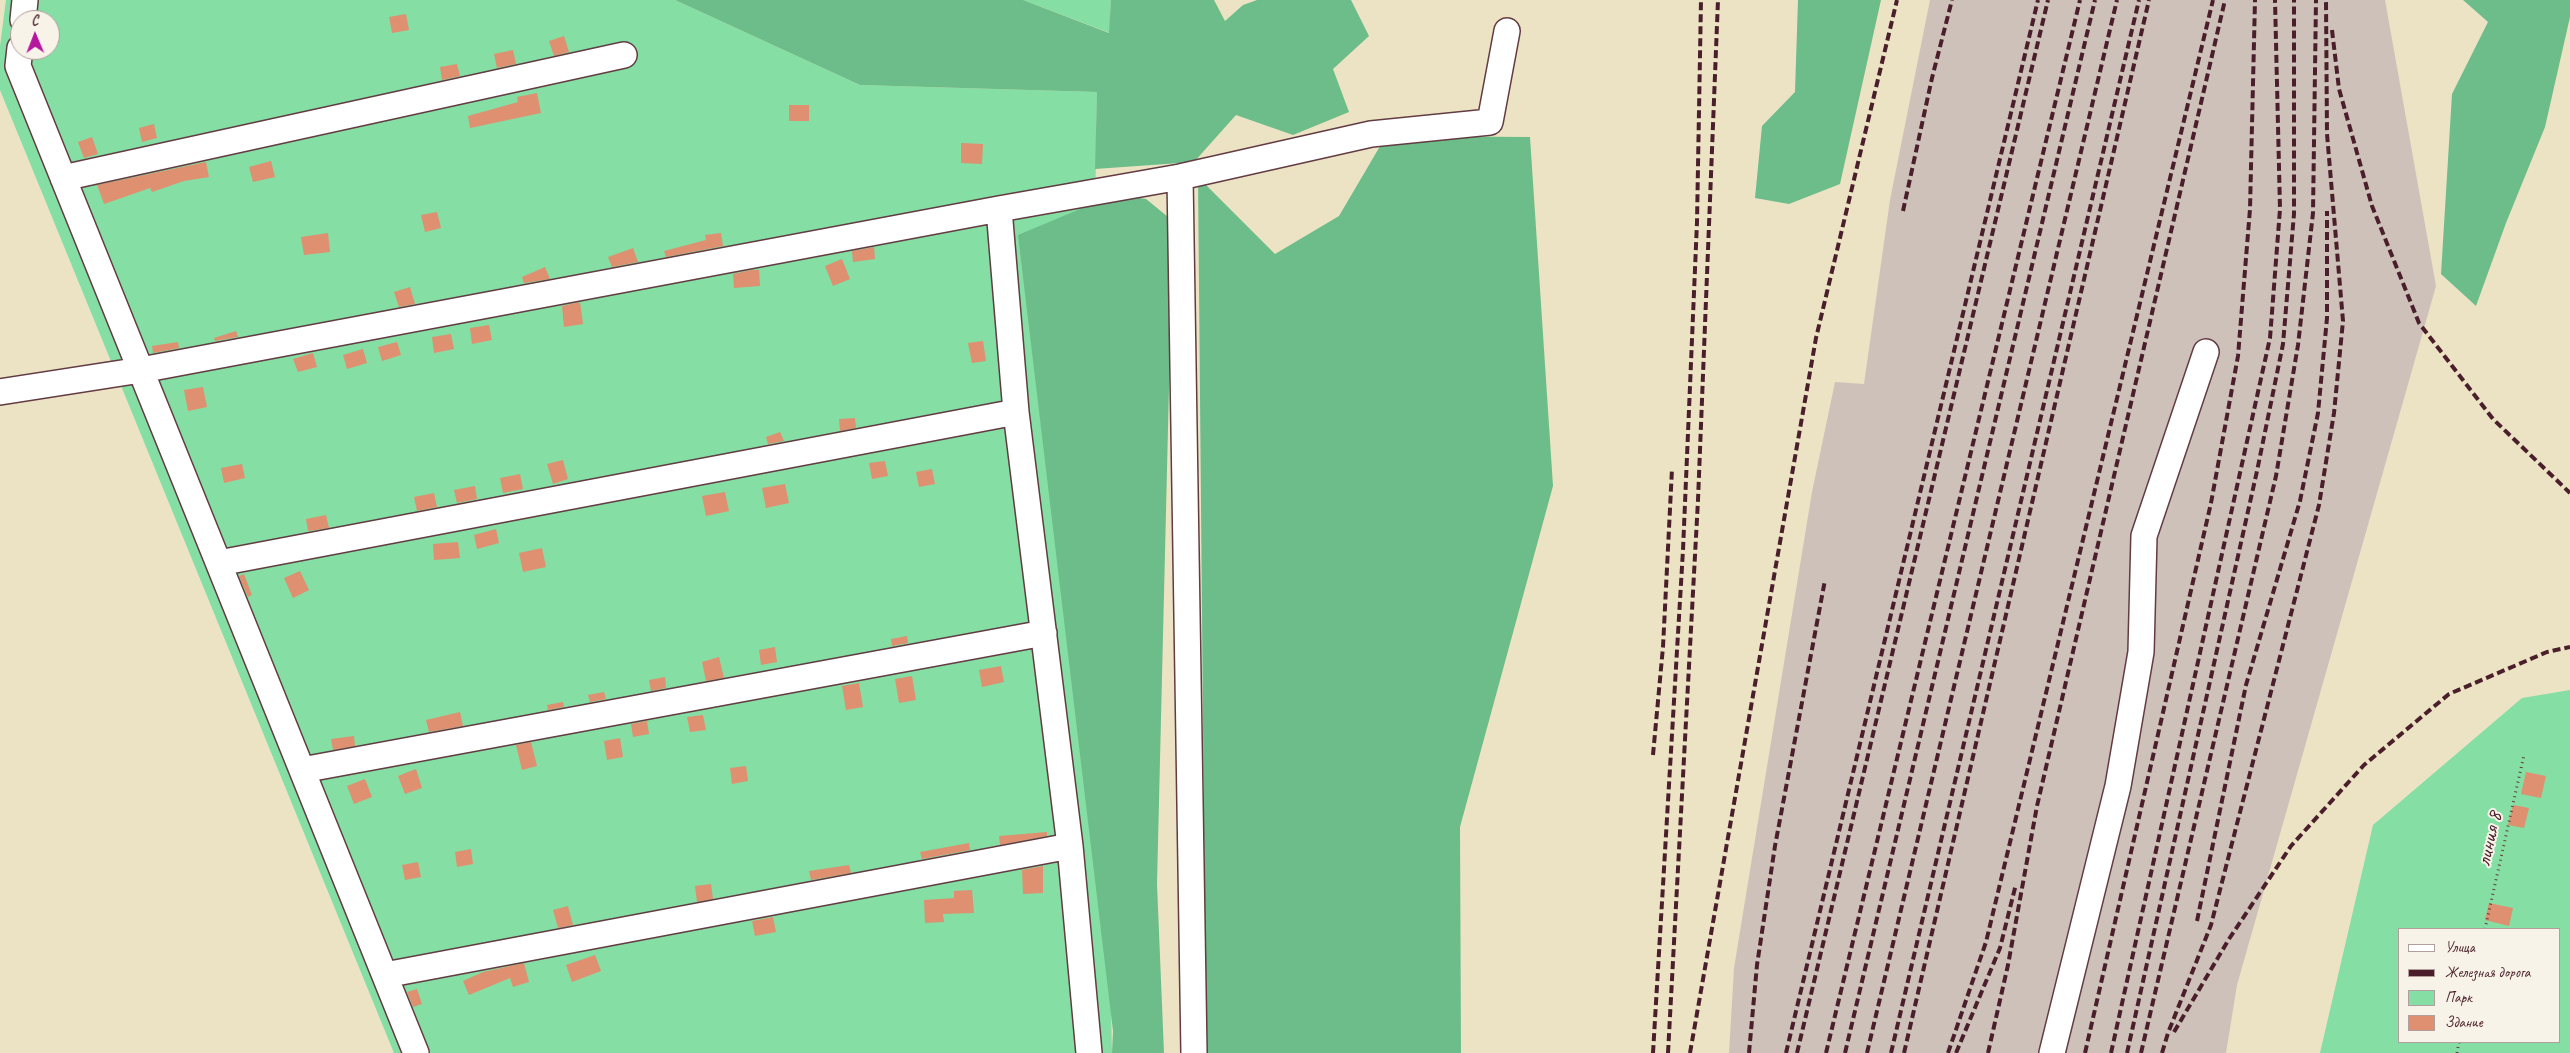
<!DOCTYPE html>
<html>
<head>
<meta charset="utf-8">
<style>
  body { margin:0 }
  #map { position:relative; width:2570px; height:1053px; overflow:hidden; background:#ece3c4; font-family:Caveat,sans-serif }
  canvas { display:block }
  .legend { position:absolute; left:2398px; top:928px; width:162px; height:115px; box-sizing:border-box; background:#f7f3e8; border:1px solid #b29e9c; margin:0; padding:6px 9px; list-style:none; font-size:15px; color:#4a1f2b }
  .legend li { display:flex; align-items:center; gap:10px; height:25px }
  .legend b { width:25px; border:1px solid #b29e9c }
  .north { position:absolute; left:10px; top:10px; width:50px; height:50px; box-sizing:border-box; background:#f7f3e8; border:1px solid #b29e9c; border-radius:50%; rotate:359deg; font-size:14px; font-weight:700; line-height:20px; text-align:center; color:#4a1f2b }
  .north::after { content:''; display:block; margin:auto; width:18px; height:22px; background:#b5179e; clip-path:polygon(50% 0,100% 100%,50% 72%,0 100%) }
</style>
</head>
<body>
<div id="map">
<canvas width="2570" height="1053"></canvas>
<ul class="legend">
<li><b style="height:6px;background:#fff"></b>Улица</li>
<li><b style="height:6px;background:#4a1f2b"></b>Железная дорога</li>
<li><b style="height:14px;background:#85dea3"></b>Парк</li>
<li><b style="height:14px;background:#de9070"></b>Здание</li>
</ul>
<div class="north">С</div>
</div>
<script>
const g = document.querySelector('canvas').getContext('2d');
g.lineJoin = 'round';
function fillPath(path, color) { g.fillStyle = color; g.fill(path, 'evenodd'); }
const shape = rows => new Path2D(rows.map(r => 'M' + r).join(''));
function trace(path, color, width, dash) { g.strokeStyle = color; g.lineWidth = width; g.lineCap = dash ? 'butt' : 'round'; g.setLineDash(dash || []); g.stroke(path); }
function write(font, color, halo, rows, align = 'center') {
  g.font = font + ' Caveat,sans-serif'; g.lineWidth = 4; g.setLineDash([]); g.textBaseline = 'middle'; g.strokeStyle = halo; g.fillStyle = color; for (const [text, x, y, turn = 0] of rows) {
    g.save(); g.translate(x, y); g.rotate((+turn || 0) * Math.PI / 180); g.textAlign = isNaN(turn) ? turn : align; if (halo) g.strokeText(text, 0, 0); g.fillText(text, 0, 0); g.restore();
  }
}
fillPath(shape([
  [1930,0,2385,0,2436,286,2237,985,2226,1053,1729,1053,1734,968,1812,492,1835,382,1864,384,1890,200]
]), '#cec1b9');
fillPath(shape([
  [6,0,675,0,860,85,1097,92,1095,218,1112,1053,394,1053,0,90,0,46],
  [20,20,50,20,50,50,20,50],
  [1023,0,1111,0,1110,33],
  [2570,690,2570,1053,2320,1053,2373,825,2522,698],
  [2399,929,2559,929,2559,1042,2399,1042]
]), '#85dea3');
fillPath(shape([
  [675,0,1023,0,1109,33,1111,0,1214,0,1225,21,1243,5,1257,0,1351,0,1369,36,1333,69,1349,112,1293,135,1236,115,1194,162,1095,169,1097,92,860,85],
  [1798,0,1881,0,1840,184,1789,204,1755,198,1762,126,1795,92],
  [2463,0,2570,0,2570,17,2545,127,2506,223,2476,306,2441,274,2452,94,2488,22],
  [1386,136,1530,137,1553,486,1460,827,1461,1053,1206,1053,1198,177,1275,254,1339,216],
  [1116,194,1146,199,1173,221,1157,884,1164,1053,1112,1053,1113,1031,1018,235]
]), '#6cbd89');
fillPath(shape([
  [406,14,409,30,392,33,389,17],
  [564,36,569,52,554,56,549,41],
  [513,50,516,64,497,68,494,54],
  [457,64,460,76,442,80,440,67],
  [537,93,541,113,470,128,468,116,518,102,517,97],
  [789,105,809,105,809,121,789,121],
  [154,124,157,138,142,142,139,128],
  [92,137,98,154,84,158,78,142],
  [961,143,983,144,982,164,961,163],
  [271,161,275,177,253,182,249,167],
  [206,162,209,177,184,181,152,192,150,188,104,204,97,185],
  [437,212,441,228,425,232,421,215],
  [328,233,330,252,304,255,301,237],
  [721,233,723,246,666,257,664,251,706,240,705,235],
  [874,247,875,259,853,262,852,251],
  [633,248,638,262,612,267,608,257],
  [842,259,850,279,833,286,825,266],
  [545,267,550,279,524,283,522,277],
  [751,270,759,270,760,286,734,288,733,274],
  [410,287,415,304,399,307,394,292],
  [580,302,583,324,564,327,562,306],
  [489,325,492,340,472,344,470,328],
  [236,331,238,337,215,341,214,338],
  [451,334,454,349,434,353,432,337],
  [983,341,986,361,972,363,968,343],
  [178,342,179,348,153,353,152,346],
  [397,342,401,355,382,361,378,347],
  [363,349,367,363,347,369,343,355],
  [313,353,317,367,298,372,293,359],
  [203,387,207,407,188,411,184,390],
  [855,418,856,428,840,431,839,419],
  [780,432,784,441,768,444,766,437],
  [563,460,568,479,553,484,547,464],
  [885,461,888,476,872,479,869,463],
  [242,464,245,478,224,483,221,468],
  [932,469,935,484,919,487,916,472],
  [520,474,523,489,503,493,500,478],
  [785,484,789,503,766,508,762,488],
  [475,486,477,499,457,503,454,490],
  [725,492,729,511,706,516,702,496],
  [434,493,437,507,417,511,414,497],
  [326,515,329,528,308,531,306,519],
  [496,529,499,543,477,549,474,535],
  [458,542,460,558,434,560,433,544],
  [542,548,546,567,523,572,519,553],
  [300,571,309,590,293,598,284,578],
  [244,574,252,595,248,597,239,576],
  [907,636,908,643,892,646,891,639],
  [775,647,777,662,761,665,759,650],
  [719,657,724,678,706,681,702,662],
  [1001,666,1004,682,982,687,979,670],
  [912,676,916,700,899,703,895,679],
  [665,677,666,688,651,691,649,680],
  [859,683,863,707,846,710,842,686],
  [604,692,606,699,590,702,588,695],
  [563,702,564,707,548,710,547,705],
  [460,712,463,726,429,732,426,720],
  [703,715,706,730,690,732,687,717],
  [647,721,649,734,633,737,631,724],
  [354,736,355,746,333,750,331,739],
  [620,738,623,757,607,760,604,741],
  [531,742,537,766,522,770,516,745],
  [746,766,748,781,732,784,730,768],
  [416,769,422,788,405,794,398,776],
  [2526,772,2546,776,2541,798,2521,794],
  [365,779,372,797,354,804,347,786],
  [2513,805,2529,808,2524,828,2508,825],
  [1047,832,1047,836,1000,845,999,836],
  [969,843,970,850,922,859,920,852],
  [471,849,473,864,457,867,455,852],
  [418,862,421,877,405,880,402,865],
  [849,865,851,873,811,880,809,871],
  [1043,866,1043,893,1023,894,1022,870],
  [711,884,713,899,697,902,695,886],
  [972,890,974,913,943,914,944,922,925,923,924,900,954,898,954,891],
  [2489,903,2513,908,2509,926,2485,920],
  [568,906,573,925,558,928,553,910],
  [773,917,776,932,755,936,752,921],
  [595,955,601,971,572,982,566,965],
  [524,963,529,982,513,987,510,978,469,995,463,981,483,972],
  [417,989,422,1004,413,1007,407,992]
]), '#de9070');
const minor = shape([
  [23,20,25,0],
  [20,48,18,66,416,1053],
  [1180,177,1194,1053],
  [63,178,624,55],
  [999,209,1016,412,1070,846,1089,1053],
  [0,392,141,370,999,209,1180,177,1371,134,1490,122,1507,31],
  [219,563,1016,412],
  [302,770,1044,633],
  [385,975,1070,846],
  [2052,1053,2118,786,2141,652,2144,536,2206,352]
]);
trace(minor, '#623c42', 28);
trace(shape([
  [2485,929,2524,755],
  [2457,1053,2459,1042]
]), '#623c42', 3, [1, 4]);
trace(minor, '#fff', 25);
trace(shape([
  [2332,30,2339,89,2372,206,2419,323,2493,419,2570,493],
  [1903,211,1932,78,1952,0],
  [1653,755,1663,647,1672,469],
  [2197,921,2246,685,2300,501,2318,413,2327,318,2327,211],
  [2174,1032,2229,939,2291,846,2364,765,2449,694,2547,652,2570,647],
  [1653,1053,1683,550,1697,222,1701,0],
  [1668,1053,1698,500,1718,0],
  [1690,1053,1816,338,1897,0],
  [1749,1053,1757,965,1775,846,1825,580],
  [1786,1053,2038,0],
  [1797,1053,2048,0],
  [1826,1053,2080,0],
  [1845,1053,2095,0],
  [1867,1053,2117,0],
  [1891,1053,2139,0],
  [1904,1053,2149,0],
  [1948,1053,1986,942,2213,0],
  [1956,1053,2000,948,2016,884],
  [1988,1053,2008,965,2037,806,2225,0],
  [2085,1053,2211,503,2238,356,2250,209,2255,0],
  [2111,1053,2270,338,2280,209,2275,0],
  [2127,1053,2257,471,2283,344,2294,214,2294,0],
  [2141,1053,2276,476,2298,345,2313,213,2316,0],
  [2162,1053,2168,1033,2211,925,2319,505,2334,413,2343,321,2327,134,2326,0]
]), '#4a1f2b', 4, [8, 4]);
write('21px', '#4a1f2b', '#f7f3e8', [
  ["линия 8",2490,839,-77]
]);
</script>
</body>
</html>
